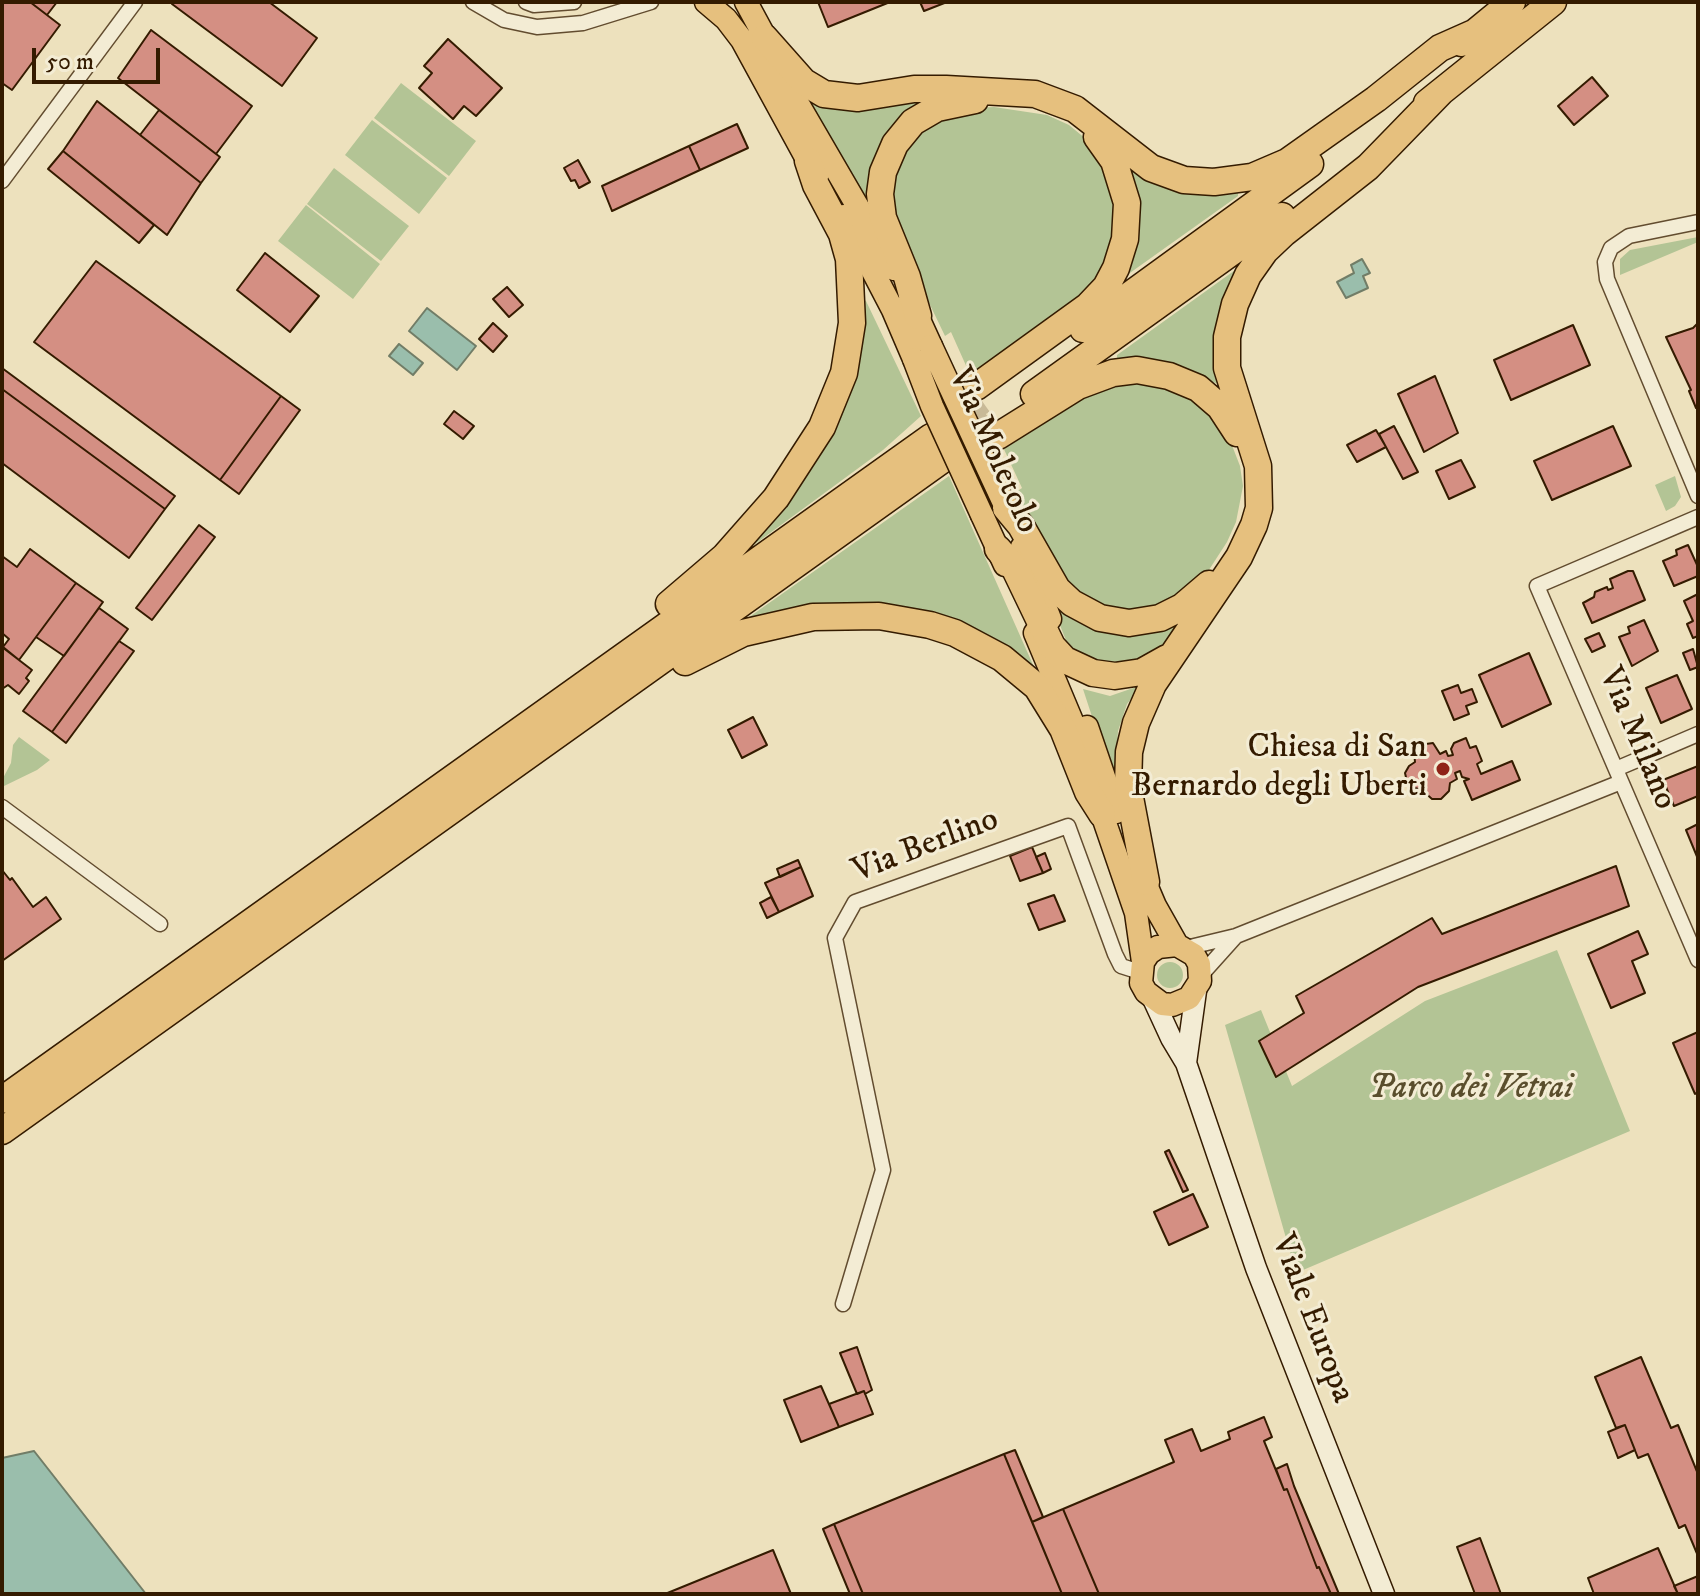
<!DOCTYPE html>
<html>
<head>
<meta charset="utf-8">
<style>
  body { margin:0 }
  #map { position:relative; width:1700px; height:1596px; overflow:hidden; background:#ede1bd; font-family:"IM FELL DW Pica",serif }
  canvas { display:block }
  .frame { position:absolute; inset:0; border:4px solid #341b00; pointer-events:none }
  .scale { position:absolute; left:32px; top:48px; width:128px; height:36px; box-sizing:border-box; border:4px solid #341b00; border-top:0; padding-left:10px; font-size:24px; line-height:28px; white-space:nowrap; color:#341b00; -webkit-text-stroke:6px #f3ecd4; paint-order:stroke }
</style>
</head>
<body>
<div id="map">
<canvas width="1700" height="1596"></canvas>
<div class="frame"></div>
<div class="scale">50 m</div>
</div>
<script>
const g = document.querySelector('canvas').getContext('2d');
g.lineJoin = 'round';
function fillPath(path, color) { g.fillStyle = color; g.fill(path, 'evenodd'); }
const shape = rows => new Path2D(rows.map(r => 'M' + r).join(''));
function trace(path, color, width, dash) { g.strokeStyle = color; g.lineWidth = width; g.lineCap = dash ? 'butt' : 'round'; g.setLineDash(dash || []); g.stroke(path); }
function write(font, color, halo, rows, align = 'center') {
  g.font = font + ' "IM FELL DW Pica",serif'; g.lineWidth = 6; g.setLineDash([]); g.textBaseline = 'middle'; g.strokeStyle = halo; g.fillStyle = color; for (const [text, x, y, turn = 0] of rows) {
    g.save(); g.translate(x, y); g.rotate((+turn || 0) * Math.PI / 180); g.textAlign = isNaN(turn) ? turn : align; if (halo) g.strokeText(text, 0, 0); g.fillText(text, 0, 0); g.restore();
  }
}
fillPath(shape([
  [401,83,476,141,449,176,374,118],
  [804,95,927,98,868,200,866,199],
  [994,107,1047,115,1069,125,1092,144,1117,195,1113,252,1088,294,972,379,951,332,945,336,895,232,891,172,923,125,974,108],
  [372,120,447,178,419,214,345,155],
  [1126,166,1238,192,1238,196,1127,275],
  [334,168,409,226,381,261,307,204],
  [306,205,380,264,353,299,278,241],
  [1698,237,1698,242,1620,275,1620,259,1630,250],
  [1238,268,1218,384,1181,369,1143,360,1117,358,1117,355],
  [863,299,866,301,921,416,883,450,751,547,783,503],
  [1125,378,1192,394,1228,435,1240,466,1243,486,1236,522,1227,542,1205,576,1183,597,1134,615,1081,601,1045,557,1016,492,1022,488,1002,445,1060,404],
  [949,476,1038,676,960,626,745,620],
  [1675,476,1681,497,1675,506,1666,511,1655,485],
  [1052,605,1184,619,1155,656,1107,667,1069,648],
  [1142,685,1127,704,1118,731,1114,784,1083,689,1110,696],
  [19,737,50,760,37,770,2,787,2,780,11,763,13,745],
  [1557,950,1630,1131,1296,1273,1225,1025,1261,1010,1292,1086,1425,1001],
  '1157 975a13 13 0 1 1 26 0a13 13 0 1 1-26 0Z'
]), '#b3c495');
const water = shape([
  [1362,259,1370,273,1363,276,1368,288,1346,298,1337,282,1354,273,1351,265,1362,259],
  [427,308,476,346,457,370,409,331,427,308],
  [399,344,423,363,413,375,389,356,399,344],
  [34,1451,146,1594,2,1594,2,1458,34,1451]
]);
fillPath(water, '#9abeac');
trace(water, '#717d67', 2);
const building = shape([
  [2,2,30,2,60,25,12,90,2,83,2,2],
  [30,2,57,2,47,15,30,2],
  [173,2,269,2,317,38,282,86,172,4,173,2],
  [818,2,890,2,828,27,818,2],
  [920,2,947,2,924,11,920,2],
  [151,30,252,106,216,154,118,78,151,30],
  [448,39,502,88,476,116,464,106,453,119,419,88,432,73,424,66,448,39],
  [1592,77,1608,96,1574,125,1558,106,1592,77],
  [97,101,201,183,167,235,63,151,97,101],
  [159,110,220,157,201,183,140,135,159,110],
  [737,124,748,148,700,170,689,146,737,124],
  [689,146,700,170,612,211,602,186,689,146],
  [63,151,154,225,139,243,48,169,63,151],
  [578,160,590,182,579,188,575,180,571,181,564,168,578,160],
  [265,253,319,296,290,332,237,290,265,253],
  [96,261,281,396,220,480,34,342,96,261],
  [507,287,523,305,509,317,493,299,507,287],
  [493,323,507,336,493,352,479,339,493,323],
  [1698,323,1698,407,1696,408,1689,391,1691,390,1666,337,1693,328,1698,323],
  [1573,325,1590,365,1511,400,1494,360,1573,325],
  [2,368,175,496,165,509,2,389,2,368],
  [1435,376,1458,433,1424,452,1398,394,1435,376],
  [2,389,165,509,129,558,2,463,2,389],
  [281,396,300,410,239,494,220,480,281,396],
  [454,411,474,426,463,439,444,424,454,411],
  [1394,426,1418,472,1403,479,1379,434,1394,426],
  [1613,426,1631,466,1552,500,1534,461,1613,426],
  [1376,430,1386,447,1357,462,1347,445,1376,430],
  [1461,460,1475,487,1449,499,1436,471,1461,460],
  [199,525,215,537,152,620,136,608,199,525],
  [1688,545,1698,567,1698,576,1674,586,1663,561,1677,555,1676,550,1688,545],
  [30,549,76,583,19,660,3,647,9,639,2,633,2,556,17,567,30,549],
  [1628,571,1633,571,1645,600,1592,623,1583,603,1594,597,1595,592,1607,587,1608,590,1613,588,1610,579,1628,571],
  [76,583,103,602,64,656,36,637,76,583],
  [1698,594,1698,636,1693,638,1687,624,1693,621,1684,601,1698,594],
  [99,608,128,629,52,732,23,711,99,608],
  [1644,620,1658,651,1632,666,1619,637,1630,633,1628,627,1644,620],
  [1599,633,1605,646,1592,652,1585,639,1599,633],
  [119,641,134,651,66,743,52,732,119,641],
  [2,647,32,670,26,678,29,681,19,694,8,685,2,689,2,647],
  [1693,649,1698,667,1690,670,1683,653,1693,649],
  [1529,653,1551,704,1502,727,1479,675,1529,653],
  [1677,675,1692,709,1661,723,1646,688,1677,675],
  [1458,685,1461,693,1472,689,1477,702,1466,706,1469,714,1454,720,1442,691,1458,685],
  [753,717,767,745,742,758,728,730,753,717],
  [1466,738,1470,748,1476,746,1482,761,1477,764,1481,774,1512,761,1520,780,1472,800,1464,781,1469,779,1462,777,1460,771,1455,773,1457,779,1450,783,1449,791,1441,799,1432,799,1422,790,1408,786,1405,773,1409,766,1415,762,1414,752,1419,745,1433,743,1440,754,1446,751,1448,756,1453,755,1451,749,1454,743,1466,738],
  [1698,766,1698,796,1674,806,1663,780,1698,766],
  [1698,824,1698,859,1686,830,1698,824],
  [1032,847,1043,873,1020,881,1010,856,1032,847],
  [1045,853,1051,869,1043,873,1036,857,1045,853],
  [798,860,801,867,780,877,777,869,798,860],
  [1616,866,1629,906,1418,987,1276,1077,1259,1041,1304,1013,1296,996,1432,918,1442,934,1616,866],
  [801,867,813,896,779,912,765,883,801,867],
  [2,870,10,880,12,878,33,907,46,897,61,919,2,961,2,870],
  [1054,895,1065,921,1039,930,1028,904,1054,895],
  [771,897,779,912,767,918,760,903,771,897],
  [1638,931,1648,954,1632,961,1645,993,1611,1008,1588,954,1638,931],
  [1698,1032,1698,1092,1695,1094,1673,1043,1698,1032],
  [1169,1150,1188,1190,1183,1192,1165,1152,1169,1150],
  [1193,1194,1208,1227,1169,1245,1154,1212,1193,1194],
  [857,1347,872,1390,865,1394,864,1391,857,1394,840,1353,857,1347],
  [1641,1357,1671,1428,1678,1425,1698,1474,1698,1556,1685,1525,1679,1528,1648,1454,1638,1458,1625,1425,1616,1428,1595,1377,1641,1357],
  [821,1386,839,1427,801,1442,784,1400,821,1386],
  [864,1391,873,1414,839,1427,829,1404,864,1391],
  [1264,1417,1272,1437,1264,1441,1284,1490,1287,1489,1317,1568,1319,1567,1331,1594,1099,1594,1063,1509,1174,1462,1165,1440,1192,1429,1201,1451,1230,1439,1228,1432,1264,1417],
  [1625,1425,1635,1450,1618,1458,1608,1432,1625,1425],
  [1015,1450,1043,1517,1032,1522,1004,1454,1015,1450],
  [1004,1454,1062,1594,863,1594,834,1524,1004,1454],
  [1287,1464,1294,1486,1339,1594,1331,1594,1319,1567,1317,1568,1287,1489,1284,1490,1276,1469,1287,1464],
  [1063,1509,1099,1594,1062,1594,1032,1522,1063,1509],
  [834,1524,863,1594,850,1594,823,1529,834,1524],
  [1480,1538,1501,1594,1475,1594,1457,1547,1480,1538],
  [1658,1548,1678,1594,1594,1594,1588,1578,1658,1548],
  [773,1550,791,1594,665,1594,773,1550],
  [1698,1576,1698,1594,1678,1594,1674,1586,1698,1576]
]);
fillPath(building, '#d48f83');
trace(building, '#341b00', 2);
trace(shape([
  [931,437,982,401],
  [955,451,993,424]
]), '#c8b997', 26, [26, 13]);
const street = shape([
  [473,2,504,20,537,27,583,23,651,2],
  [526,2,534,5,574,2],
  [2,181,135,2],
  [1698,222,1629,236,1611,248,1605,262,1607,279,1698,496],
  [1698,517,1537,586,1698,960],
  [1616,769,1698,734],
  [2,807,160,924],
  [1186,948,1236,936,1621,782],
  [1201,975,1236,936],
  [843,1304,883,1170,835,938,855,902,1068,826,1115,954,1121,966,1140,972]
]);
const secondary = shape([
  [1153,999,1171,1038,1186,1063,1256,1268,1384,1594],
  [1186,1063,1196,991]
]);
const primary = shape([
  [706,2,726,19,742,40,808,161,818,173],
  [746,2,767,41,776,66,894,269],
  [844,216,893,310,914,359],
  [910,300,931,346],
  [982,515,1005,565],
  [1022,547,1050,619],
  [1035,633,1082,745],
  [1087,727,1116,812],
  [1099,797,1102,814,1136,913,1143,962,1141,983,1146,992,1162,1004,1172,1005,1189,998,1200,981,1199,964,1194,955,1177,945,1158,947,1149,953,1143,962],
  [1138,866,1155,906,1177,945]
]);
const highway = shape([
  [765,38,804,82,824,94,858,98,914,89,946,89,1035,94,1075,109,1151,168,1184,180,1214,182,1252,177,1287,162,1376,99,1440,48,1476,32],
  [1462,43,1512,2],
  [1427,103,1553,2],
  [918,316,907,277,883,218,880,194,883,172,895,144,913,122,937,108,975,100],
  [1083,329,1310,164],
  [976,387,1088,306,1106,287,1116,268,1125,239,1127,203,1114,161,1097,137],
  [1034,394,1282,216],
  [998,436,1078,386,1113,373,1137,370,1169,376,1198,388,1220,407,1237,433],
  [1006,508,1021,526,1057,589,1072,603,1100,618,1129,623,1160,618,1182,607,1209,584],
  [998,549,1015,569,1052,646,1065,660,1093,673,1115,676,1142,672,1167,658],
  [669,604,724,557,776,498,822,427,844,373,852,323,849,259,842,234,816,185,808,161],
  [685,662,743,633,813,617,879,616,930,625,955,633,1002,658,1037,687,1063,729,1088,792,1102,814],
  [1146,882,1128,787,1129,752,1136,723,1153,684,1239,557,1254,525,1259,508,1258,466,1227,368,1227,337,1235,304,1248,275,1265,251,1284,233,1368,167,1441,92],
  [2,1100,931,437],
  [2,1131,942,460]
]);
trace(street, '#624c2f', 17);
trace(secondary, '#341b00', 23);
trace(primary, '#341b00', 25);
trace(highway, '#341b00', 29);
trace(street, '#f3ecd4', 14);
trace(secondary, '#f3ecd4', 20);
trace(primary, '#e6c07e', 22);
trace(highway, '#e6c07e', 26);
const primaryBridge = shape([
  [931,346,1003,501],
  [914,359,932,406,982,515]
]);
trace(primaryBridge, '#341b00', 25, []);
trace(primaryBridge, '#e6c07e', 22);
for (const [x, y, r, color] of [
  [1443,769,8,"#8f2418"]
]) { const dot = new Path2D(); dot.arc(x, y, r, 0, 2 * Math.PI); g.fillStyle = color; g.fill(dot); trace(dot, '#f3ecd4', 3); }
write('34px', '#341b00', '#f3ecd4', [
  ["Via Moletolo",992,451,66],
  ["Via Milano",1636,739,67],
  ["Via Berlino",926,847,-21],
  ["Viale Europa",1311,1319,69]
]);
write('34px', '#341b00', '#f3ecd4', [
  ["Chiesa di San",1427,749],
  ["Bernardo degli Uberti",1427,788]
], 'right');
write('italic 34px', '#5a4e2d', '#f3ecd4', [
  ["Parco dei Vetrai",1471,1090]
]);
</script>
</body>
</html>
